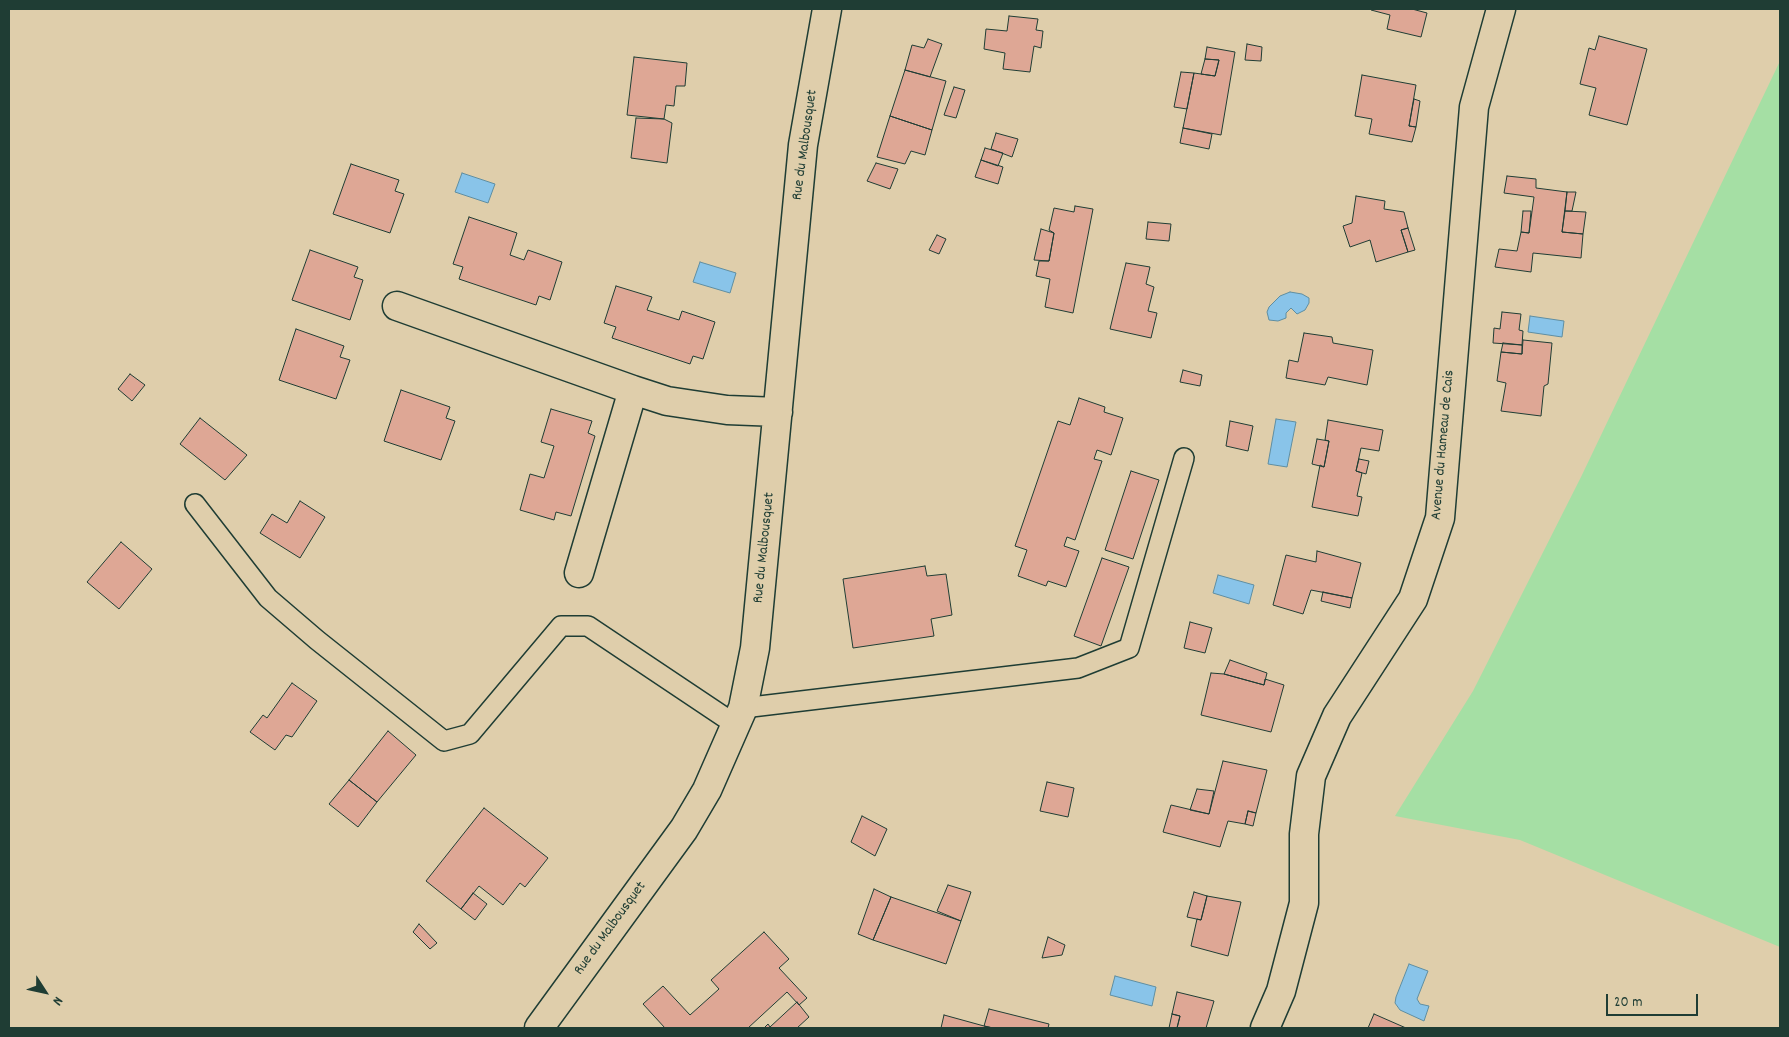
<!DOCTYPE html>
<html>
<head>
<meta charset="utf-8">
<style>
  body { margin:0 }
  #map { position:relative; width:1789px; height:1037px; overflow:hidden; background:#dfceab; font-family:Dekko,sans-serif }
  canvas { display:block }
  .frame { position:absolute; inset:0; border:10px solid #1f3d34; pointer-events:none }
  .north { position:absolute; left:20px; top:967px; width:50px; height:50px; -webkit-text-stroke:4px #dfceab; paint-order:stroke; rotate:125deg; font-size:14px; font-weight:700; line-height:20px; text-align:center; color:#1f3d34 }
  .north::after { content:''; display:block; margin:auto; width:18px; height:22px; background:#1f3d34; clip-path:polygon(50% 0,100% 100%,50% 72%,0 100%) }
  .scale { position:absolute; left:1606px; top:994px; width:92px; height:22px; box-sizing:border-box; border:2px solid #1f3d34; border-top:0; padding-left:6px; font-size:15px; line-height:18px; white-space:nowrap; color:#1f3d34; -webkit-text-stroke:4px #dfceab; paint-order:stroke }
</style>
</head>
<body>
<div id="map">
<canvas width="1789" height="1037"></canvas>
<div class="frame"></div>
<div class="north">N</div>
<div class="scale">20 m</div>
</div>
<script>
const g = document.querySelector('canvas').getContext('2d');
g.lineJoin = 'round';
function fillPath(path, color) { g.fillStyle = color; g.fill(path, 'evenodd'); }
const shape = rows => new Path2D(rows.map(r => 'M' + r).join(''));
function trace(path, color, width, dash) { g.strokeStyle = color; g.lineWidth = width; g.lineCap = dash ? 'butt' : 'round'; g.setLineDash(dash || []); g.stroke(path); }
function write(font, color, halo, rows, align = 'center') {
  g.font = font + ' Dekko,sans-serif'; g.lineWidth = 5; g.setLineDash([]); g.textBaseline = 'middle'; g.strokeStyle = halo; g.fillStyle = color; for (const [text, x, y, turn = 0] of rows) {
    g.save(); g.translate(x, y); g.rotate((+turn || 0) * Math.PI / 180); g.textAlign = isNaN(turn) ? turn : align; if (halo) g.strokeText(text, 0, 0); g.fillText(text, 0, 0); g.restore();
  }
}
fillPath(shape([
  [1780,61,1780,947,1520,840,1395,816,1473,691,1581,477]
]), '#a5dfa4');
const water = shape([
  [462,173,495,184,488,203,455,192,462,173],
  [700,262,736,273,730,293,693,282,700,262],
  [1290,292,1302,294,1309,298,1309,303,1305,310,1297,314,1291,308,1286,313,1286,318,1278,321,1269,320,1267,312,1269,307,1280,296,1290,292],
  [1530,316,1564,321,1562,337,1528,332,1530,316],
  [1276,419,1296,422,1287,467,1268,464,1276,419],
  [1218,575,1254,585,1249,604,1213,593,1218,575],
  [1409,964,1428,971,1417,999,1420,1004,1429,1006,1424,1021,1400,1010,1395,1003,1396,997,1409,964],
  [1115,976,1156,987,1152,1006,1110,995,1115,976]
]);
fillPath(water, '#89c4e9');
trace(water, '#5f8ea1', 1);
const building = shape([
  [1371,9,1412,9,1427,13,1421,37,1387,29,1390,15,1371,10,1371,9],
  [1009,16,1038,19,1036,30,1043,31,1041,48,1034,46,1030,72,1003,69,1005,53,984,49,986,29,1007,31,1009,16],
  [1599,36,1647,49,1627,125,1589,115,1596,88,1580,84,1589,48,1595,50,1599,36],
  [928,39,942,44,930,77,905,70,912,45,924,48,928,39],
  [1247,44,1262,47,1261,61,1245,60,1247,44],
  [1207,47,1235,52,1221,135,1183,128,1194,73,1215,76,1219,60,1205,59,1207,47],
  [634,57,687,63,685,86,676,86,674,106,666,105,664,119,627,115,634,57],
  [1205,59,1219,60,1215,76,1201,74,1205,59],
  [905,70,946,81,932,130,890,116,905,70],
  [1181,72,1194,73,1187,109,1174,107,1181,72],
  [1362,75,1416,85,1409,126,1416,127,1412,142,1369,134,1372,119,1355,116,1362,75],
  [954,87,965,90,956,118,944,115,954,87],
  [1414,99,1420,101,1416,127,1409,126,1414,99],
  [890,116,932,130,925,155,911,151,905,164,877,157,890,116],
  [636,118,664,119,672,123,667,163,631,158,636,118],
  [1183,128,1212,134,1209,149,1180,143,1183,128],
  [996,133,1018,139,1012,157,991,149,996,133],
  [985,148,1003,153,998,166,981,160,985,148],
  [981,160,1003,167,998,184,975,177,981,160],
  [876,163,898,169,890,189,867,181,876,163],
  [351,164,399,180,395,191,404,194,390,233,333,214,351,164],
  [1507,176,1536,179,1536,188,1567,192,1562,232,1583,234,1581,258,1533,253,1531,272,1495,267,1499,249,1517,251,1521,232,1529,233,1534,197,1504,193,1507,176],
  [1567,192,1576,192,1572,211,1565,211,1567,192],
  [1356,196,1385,201,1384,209,1404,212,1408,228,1401,230,1408,252,1376,262,1370,240,1350,247,1343,226,1352,223,1356,196],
  [1075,206,1093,209,1073,313,1045,307,1050,279,1036,276,1039,261,1049,261,1054,233,1049,230,1054,208,1074,212,1075,206],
  [1523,211,1531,211,1529,233,1521,232,1523,211],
  [1565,211,1586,212,1583,234,1562,232,1565,211],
  [469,217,517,233,510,255,524,260,528,250,562,262,550,300,539,296,536,305,459,279,463,267,453,264,469,217],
  [1148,222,1171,224,1169,241,1146,239,1148,222],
  [1408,228,1415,250,1408,252,1401,230,1408,228],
  [1041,229,1054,233,1049,261,1034,260,1041,229],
  [937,235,946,239,939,254,929,250,937,235],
  [310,250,358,267,354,277,363,280,350,320,292,300,310,250],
  [1126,263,1150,267,1146,284,1154,287,1148,311,1157,313,1151,338,1110,329,1126,263],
  [616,286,652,297,647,310,679,320,682,311,715,322,703,359,693,356,690,364,612,338,616,327,604,323,616,286],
  [1502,312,1521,314,1519,330,1523,331,1522,345,1493,343,1494,328,1500,329,1502,312],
  [296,329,344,346,340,357,350,360,336,399,279,380,296,329],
  [1304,333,1332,337,1333,343,1373,350,1367,385,1328,377,1325,385,1286,378,1289,360,1298,362,1304,333],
  [1523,340,1552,343,1548,384,1544,386,1541,416,1501,411,1506,383,1497,381,1501,352,1522,354,1523,340],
  [1503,343,1522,345,1522,354,1501,352,1503,343],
  [1183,370,1202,375,1200,386,1180,382,1183,370],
  [130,374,145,385,132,401,118,389,130,374],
  [401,390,450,407,446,418,455,421,441,460,384,441,401,390],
  [1079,398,1105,407,1104,412,1123,418,1111,455,1097,450,1094,459,1102,461,1075,540,1067,537,1064,546,1079,551,1066,587,1048,581,1046,586,1018,576,1027,550,1015,546,1058,421,1070,425,1079,398],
  [551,409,592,421,588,433,595,436,571,516,556,512,554,520,520,510,530,474,544,478,554,446,541,442,551,409],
  [200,418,247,455,225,480,180,444,200,418],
  [1328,420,1383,430,1379,451,1361,448,1356,471,1362,473,1357,496,1362,497,1358,516,1312,507,1320,465,1324,467,1329,441,1325,440,1328,420],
  [1230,421,1253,426,1248,451,1226,446,1230,421],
  [1317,439,1329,441,1324,467,1312,464,1317,439],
  [1359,459,1369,461,1366,474,1356,471,1359,459],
  [1131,471,1159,480,1133,559,1105,550,1131,471],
  [300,501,325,517,300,558,260,533,272,514,287,523,300,501],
  [121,542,152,569,119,609,87,582,121,542],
  [1317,551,1361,563,1352,598,1311,590,1303,614,1273,605,1286,555,1316,562,1317,551],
  [1102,558,1129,567,1101,646,1074,636,1102,558],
  [925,566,927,576,946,574,952,615,931,619,934,636,853,648,843,579,925,566],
  [1323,592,1352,598,1350,608,1321,601,1323,592],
  [1190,622,1212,628,1205,653,1184,648,1190,622],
  [1230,660,1267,673,1264,685,1224,674,1230,660],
  [1211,673,1224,674,1264,685,1265,679,1284,685,1271,732,1201,715,1211,673],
  [292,683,317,701,292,737,286,735,275,750,250,732,263,715,267,718,292,683],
  [388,731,416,755,377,802,349,780,388,731],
  [1223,761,1267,770,1256,813,1248,811,1245,824,1228,821,1220,847,1163,832,1171,805,1209,814,1223,761],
  [349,780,377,802,358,827,329,804,349,780],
  [1047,782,1074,788,1068,817,1040,811,1047,782],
  [1197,789,1214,791,1209,814,1190,810,1197,789],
  [484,808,548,858,525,887,520,883,503,905,479,886,461,909,426,881,484,808],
  [1248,811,1256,813,1253,826,1245,824,1248,811],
  [862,816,887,829,875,856,851,842,862,816],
  [948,885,971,892,961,921,937,911,948,885],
  [874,889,891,897,873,940,858,934,874,889],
  [1194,892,1207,896,1201,920,1187,917,1194,892],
  [473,893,487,904,475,920,461,909,473,893],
  [1207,896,1241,902,1228,956,1191,946,1197,919,1201,920,1207,896],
  [891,897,961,921,946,964,873,940,891,897],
  [419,924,437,943,430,949,413,932,419,924],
  [764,932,789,959,779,968,807,998,799,1005,787,992,748,1028,665,1028,643,1004,663,986,690,1015,719,989,711,980,764,932],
  [1048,937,1065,945,1062,955,1042,958,1048,937],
  [1177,992,1214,1001,1206,1028,1177,1028,1180,1016,1172,1014,1177,992],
  [797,1002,809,1017,797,1028,764,1028,768,1024,770,1027,797,1002],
  [989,1009,1049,1024,1048,1028,993,1028,984,1026,989,1009],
  [1172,1014,1180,1016,1177,1028,1169,1028,1172,1014],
  [1374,1014,1406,1028,1368,1028,1374,1014],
  [944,1015,984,1026,993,1028,941,1028,944,1015]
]);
fillPath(building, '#dea795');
trace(building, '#1f3d34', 1);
const lane = shape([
  [195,504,268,598,317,640,444,741,470,734,561,626,588,626,736,725],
  [743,708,1078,668,1129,648,1184,458]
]);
const street = shape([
  [397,306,633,390,667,401,727,410,778,412],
  [579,573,633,390],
  [539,1028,684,829,707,790,743,708,755,648,803,145,827,9],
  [1265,1028,1281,991,1304,903,1304,834,1311,776,1337,716,1413,599,1440,518,1474,107,1501,9]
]);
trace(lane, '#1f3d34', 22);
trace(street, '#1f3d34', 31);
trace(lane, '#dfceab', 19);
trace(street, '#dfceab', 28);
write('15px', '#1f3d34', '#dfceab', [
  ["Rue du Malbousquet",806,145,-82],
  ["Avenue du Hameau de Cais",1444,445,-85],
  ["Rue du Malbousquet",765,548,-84],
  ["Rue du Malbousquet",611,929,-54]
]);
</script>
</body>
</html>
